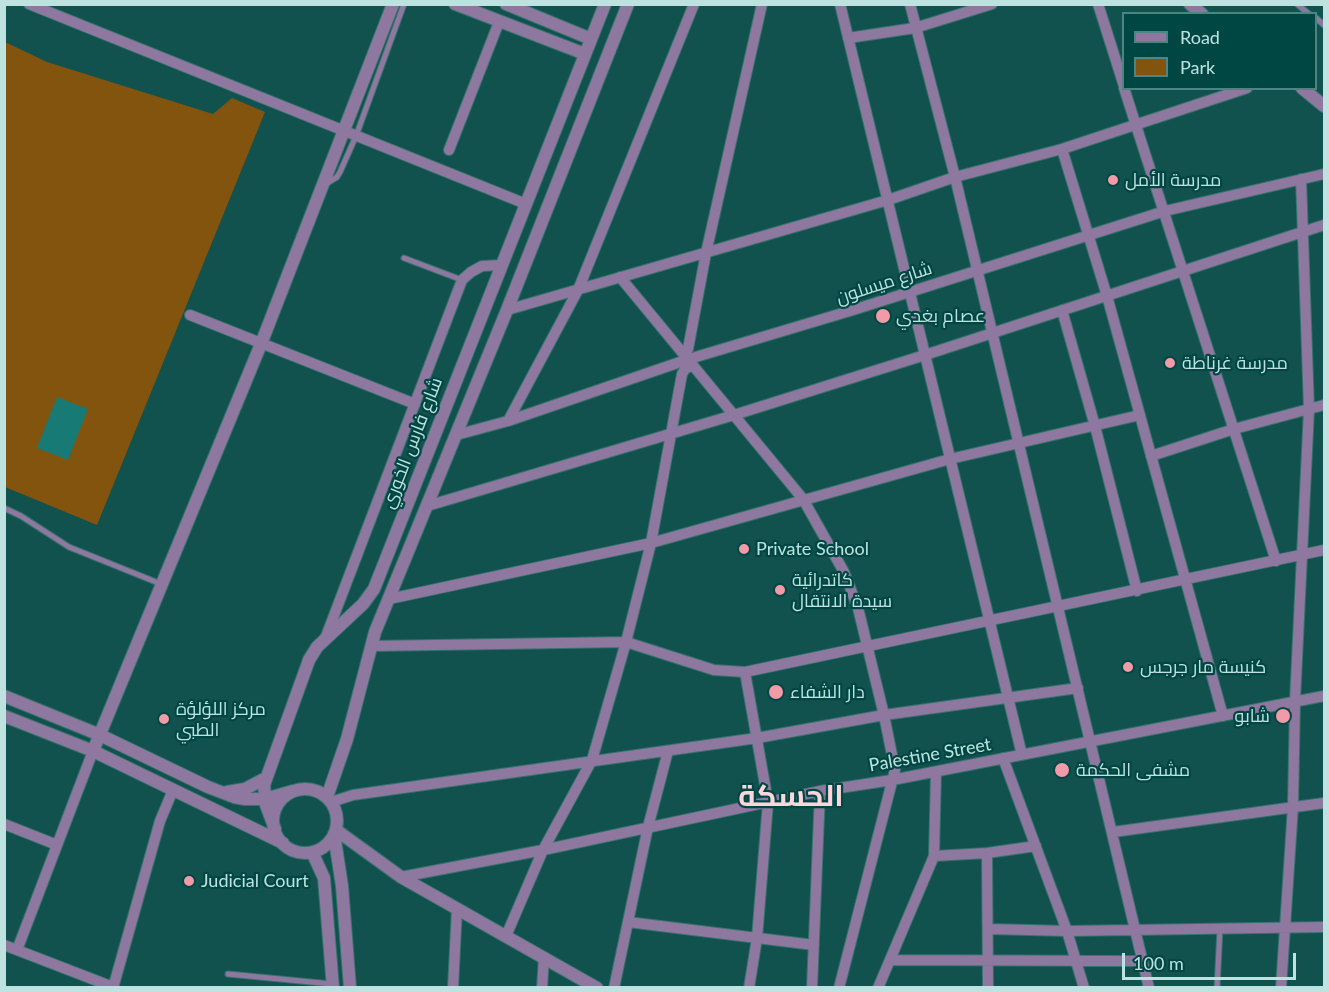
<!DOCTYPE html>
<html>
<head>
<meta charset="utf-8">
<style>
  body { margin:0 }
  #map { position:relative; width:1329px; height:992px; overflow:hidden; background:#11524e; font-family:Lato,sans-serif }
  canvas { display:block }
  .frame { position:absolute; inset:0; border:6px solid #bde2df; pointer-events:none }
  .legend { position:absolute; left:1122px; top:12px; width:195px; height:78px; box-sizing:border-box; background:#004744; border:2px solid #4c8582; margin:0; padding:8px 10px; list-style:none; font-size:18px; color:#bde2df }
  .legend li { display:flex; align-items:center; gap:12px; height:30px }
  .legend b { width:30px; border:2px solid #4c8582 }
  .scale { position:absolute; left:1122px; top:953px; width:174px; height:27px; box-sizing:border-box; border:3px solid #bde2df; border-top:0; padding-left:8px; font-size:18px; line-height:21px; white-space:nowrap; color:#bde2df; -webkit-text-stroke:4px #004744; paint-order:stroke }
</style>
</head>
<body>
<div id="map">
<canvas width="1329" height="992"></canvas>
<div class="frame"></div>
<ul class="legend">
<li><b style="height:8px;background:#8e789f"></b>Road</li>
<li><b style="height:16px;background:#83540e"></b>Park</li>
</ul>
<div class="scale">100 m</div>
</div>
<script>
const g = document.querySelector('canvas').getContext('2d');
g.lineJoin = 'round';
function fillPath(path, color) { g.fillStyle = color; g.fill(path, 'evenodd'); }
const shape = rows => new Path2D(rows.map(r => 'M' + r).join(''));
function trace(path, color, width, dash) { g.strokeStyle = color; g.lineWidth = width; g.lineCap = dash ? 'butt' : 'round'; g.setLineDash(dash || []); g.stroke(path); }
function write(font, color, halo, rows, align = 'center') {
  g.font = font + ' Lato,Cairo,sans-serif'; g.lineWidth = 4.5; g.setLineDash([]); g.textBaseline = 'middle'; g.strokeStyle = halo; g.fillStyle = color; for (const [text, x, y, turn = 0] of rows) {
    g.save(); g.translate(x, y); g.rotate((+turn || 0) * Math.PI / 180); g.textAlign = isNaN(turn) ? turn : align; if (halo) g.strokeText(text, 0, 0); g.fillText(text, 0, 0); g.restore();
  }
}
fillPath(shape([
  [5,42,47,62,213,114,232,98,265,112,97,525,5,487]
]), '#83540e');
fillPath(shape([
  [57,397,88,409,68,460,37,448]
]), '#177a75');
const service = shape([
  [1297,4,1309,14],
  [1316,18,1324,25],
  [324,185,337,177,340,172,356,136,404,4],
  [404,258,462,280],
  [4,508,21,516,69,547,161,584],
  [228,974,332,984],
  [1217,988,1220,929]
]);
const minor = shape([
  [29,4,526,204],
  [840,4,1022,755],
  [910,4,955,177,1149,988],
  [1098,4,1124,86],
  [848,38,915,28,992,4],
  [1124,88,1276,561],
  [1062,149,1107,296,1223,716],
  [449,150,499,22],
  [620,277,803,499,844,572,858,608,884,715,895,770,839,988],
  [507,310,888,200,955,177,1062,149,1247,88],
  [1062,310,1095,426,1137,591],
  [190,315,415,404],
  [684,354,688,349,706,253,762,4],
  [508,421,578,290,694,4],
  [456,435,508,421,689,359,853,310,1165,211,1324,174],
  [1151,456,1234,429,1324,405],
  [427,506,734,415,925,355,1324,225],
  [389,599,651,543,950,459,1140,415],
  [325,639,462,280,471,272,482,266,502,265],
  [371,646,626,642,714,670,745,672,1324,550],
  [745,672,768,802,757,938,749,988],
  [1003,758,1067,931,1084,988],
  [331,802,353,795,757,738,884,715,1078,688],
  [4,824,57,845],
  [1113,832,1324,803],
  [987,853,988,988],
  [934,856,987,853,1036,846],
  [401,877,543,850,820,791,892,780,1324,696],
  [628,922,814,945],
  [989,929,1067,931,1324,927],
  [506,936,543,850,592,760,626,642,651,543,682,374,685,369,693,365],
  [4,945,113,987],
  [17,950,93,751],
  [890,960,1143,961],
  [113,988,160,821,173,790],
  [453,988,457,908],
  [542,988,544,957],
  [614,988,648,827,668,751],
  [812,988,820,791],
  [878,988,934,856,936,772],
  [1281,988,1293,806,1295,701,1309,409,1301,179]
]);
const tertiary = shape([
  [455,4,585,54],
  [506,4,591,39],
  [1190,4,1202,14],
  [1302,88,1324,106],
  [4,696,100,735,208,787,234,797,245,799,265,799,293,791],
  [4,716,93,751,283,843],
  [93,751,261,344,393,4],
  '273 821a32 32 0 1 1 64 0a32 32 0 1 1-64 0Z',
  [227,792,245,789,266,778],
  [327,797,347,739,375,632,507,310,628,4],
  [275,829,266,805,264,785,309,660,317,647,363,604,374,589,605,4],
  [336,830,401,877,597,988],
  [334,834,342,886,350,988],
  [312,852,324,878,333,988]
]);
trace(service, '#37726e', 7);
trace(minor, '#37726e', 12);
trace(tertiary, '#37726e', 14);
trace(service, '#8e789f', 5);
trace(minor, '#8e789f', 10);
trace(tertiary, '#8e789f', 12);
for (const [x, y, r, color] of [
  [1113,180,6,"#f39aa8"],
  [883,316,8,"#f39aa8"],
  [1170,363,6,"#f39aa8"],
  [744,549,6,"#f39aa8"],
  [780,590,6,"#f39aa8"],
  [1128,667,6,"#f39aa8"],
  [776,692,8,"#f39aa8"],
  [1283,716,8,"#f39aa8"],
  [164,719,6,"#f39aa8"],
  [1062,770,8,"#f39aa8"],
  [189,881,6,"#f39aa8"]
]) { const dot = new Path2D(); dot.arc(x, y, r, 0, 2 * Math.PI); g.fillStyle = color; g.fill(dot); trace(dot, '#004744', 2); }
write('18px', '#bde2df', '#004744', [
  ["مدرسة الأمل",1125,180],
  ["عصام بغدي",896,316],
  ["مدرسة غرناطة",1182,363],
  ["Private School",756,549],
  ["كاتدرائية",792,580],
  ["سيدة الانتقال",792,601],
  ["كنيسة مار جرجس",1140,667],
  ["دار الشفاء",790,692],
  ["مركز اللؤلؤة",176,709],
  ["الطبي",176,730],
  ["شابو",1270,716,"right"],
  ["مشفى الحكمة",1076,770],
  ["Judicial Court",201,881]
], 'left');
write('18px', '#bde2df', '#004744', [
  ["شارع ميسلون",884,283,-18],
  ["شارع فارس الخوري",412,443,-69],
  ["Palestine Street",930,755,-10]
]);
write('bold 30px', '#fbd7dc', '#004744', [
  ["الحسكة",791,796]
]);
</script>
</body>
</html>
